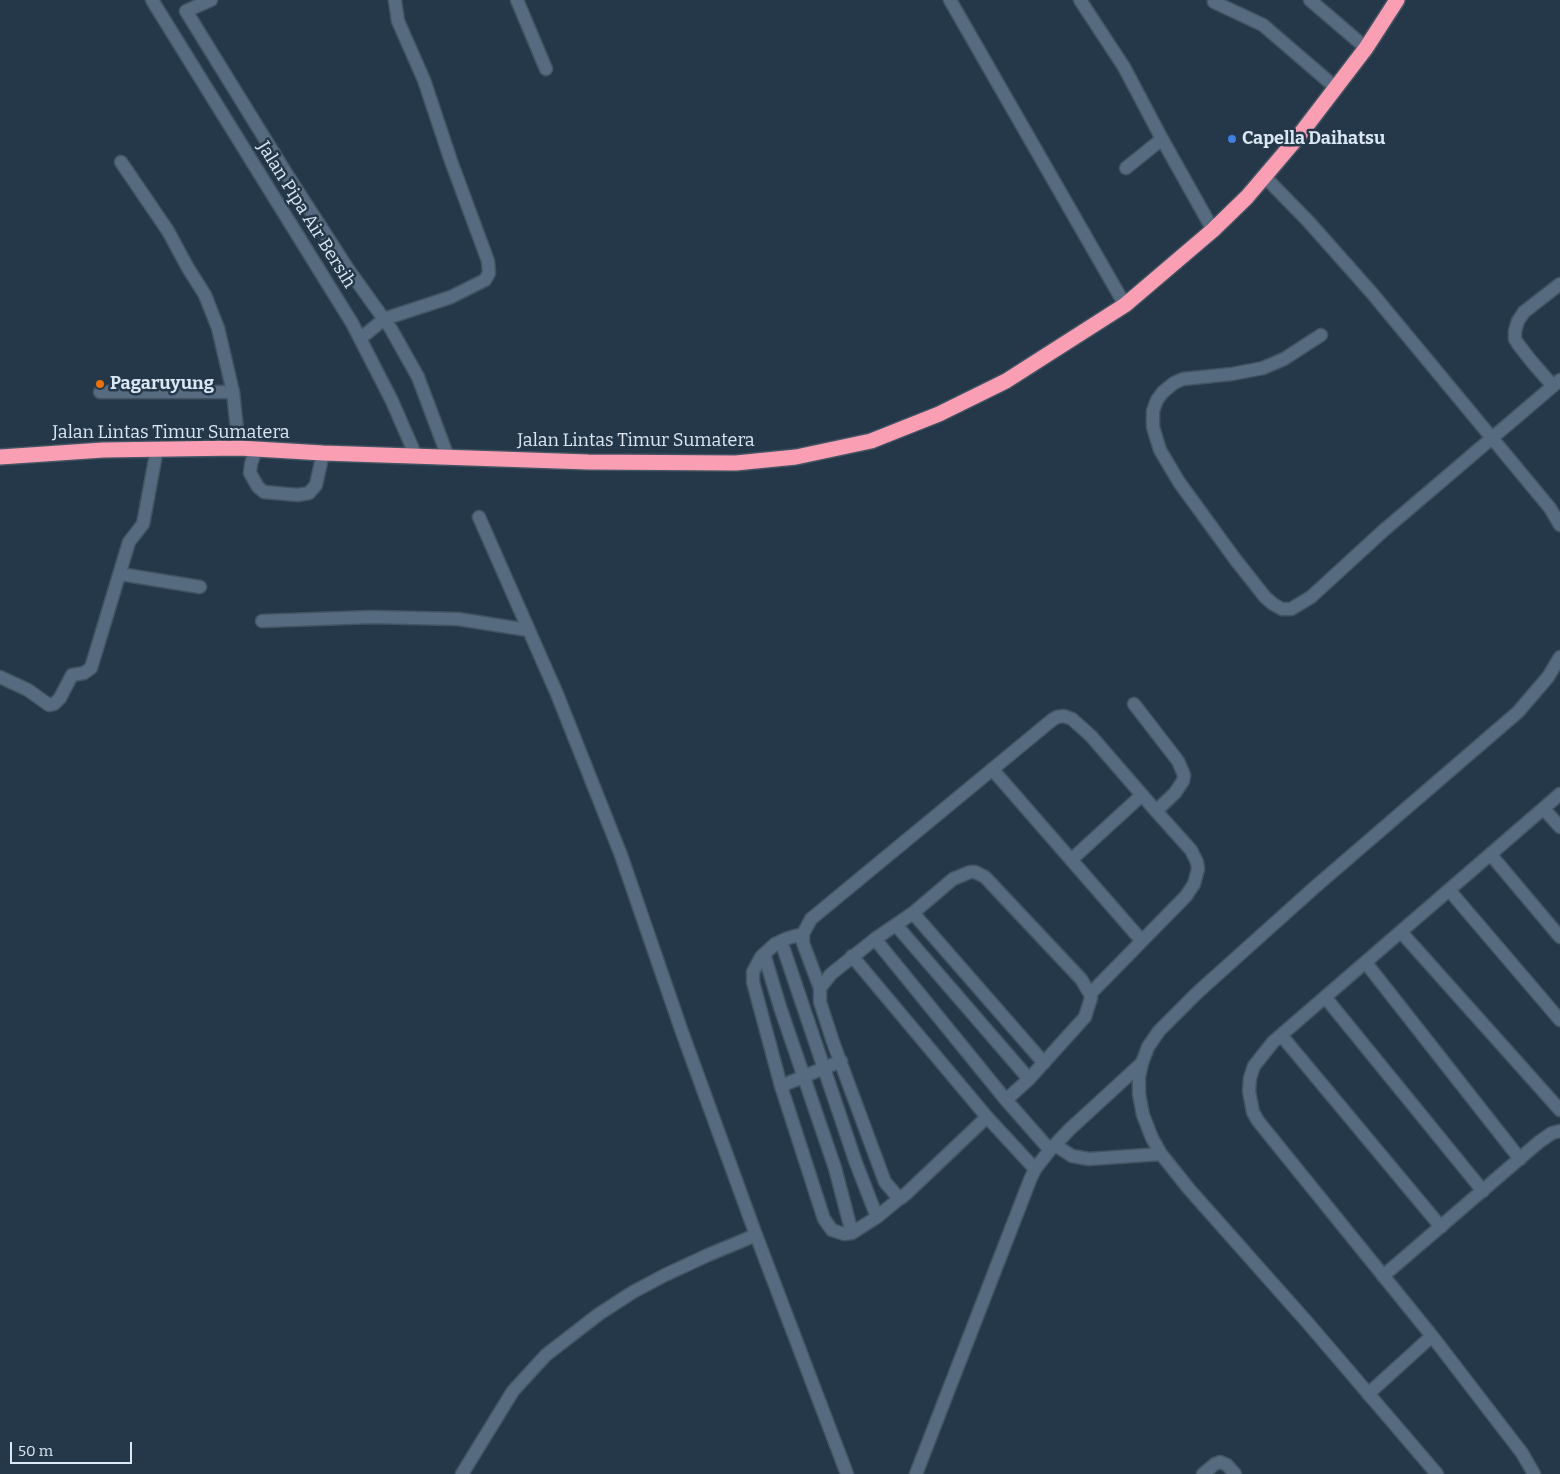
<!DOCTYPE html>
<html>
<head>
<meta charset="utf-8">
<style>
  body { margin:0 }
  #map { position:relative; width:1560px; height:1474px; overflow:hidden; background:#24384a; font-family:Bitter,serif }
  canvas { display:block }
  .scale { position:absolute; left:10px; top:1442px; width:122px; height:22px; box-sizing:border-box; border:2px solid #dbe7f3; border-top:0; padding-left:6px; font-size:15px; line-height:18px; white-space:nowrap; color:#dbe7f3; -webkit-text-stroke:4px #24384a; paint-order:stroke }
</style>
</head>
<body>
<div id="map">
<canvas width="1560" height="1474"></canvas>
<div class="scale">50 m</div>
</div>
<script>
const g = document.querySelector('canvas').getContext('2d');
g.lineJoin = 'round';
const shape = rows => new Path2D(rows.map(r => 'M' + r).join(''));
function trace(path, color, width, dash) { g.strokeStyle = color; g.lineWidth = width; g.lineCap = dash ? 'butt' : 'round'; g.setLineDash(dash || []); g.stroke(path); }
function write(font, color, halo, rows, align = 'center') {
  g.font = font + ' Bitter,serif'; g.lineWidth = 5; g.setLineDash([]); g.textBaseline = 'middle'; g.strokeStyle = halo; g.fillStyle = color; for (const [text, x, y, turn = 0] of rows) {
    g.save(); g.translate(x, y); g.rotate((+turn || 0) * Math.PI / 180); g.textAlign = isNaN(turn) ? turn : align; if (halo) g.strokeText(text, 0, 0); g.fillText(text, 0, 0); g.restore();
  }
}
const minor = shape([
  [152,0,352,323,392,401,416,456],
  [211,0,186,11,286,173,348,269,391,329,418,377,448,457],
  [517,0,546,69],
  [950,0,1125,305],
  [1080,0,1124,67,1162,139,1213,230],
  [1310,0,1366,48],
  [1214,2,1263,25,1335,87],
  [121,162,168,231,188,268,205,295,218,328,233,392,239,448],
  [1126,168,1162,139],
  [1264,176,1308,221,1371,292,1550,508,1560,525],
  [1321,335,1284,359,1263,368,1232,374,1183,379,1174,383,1163,392,1157,400,1153,411,1153,427,1160,450,1179,482,1235,559,1265,597,1273,604,1282,609,1291,609,1311,597,1383,531,1560,380],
  [360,339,384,319,451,297,485,280,489,273,488,261,451,161,424,80,398,21,395,1],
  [1553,386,1532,362,1518,344,1515,339,1515,331,1518,321,1524,312,1560,284],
  [100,392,233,392],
  [256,449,251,464,250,473,258,487,264,492,298,495,309,493,316,485,323,453],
  [479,517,557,694,621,855,682,1032,756,1235,847,1474],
  [120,574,200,587],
  [262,621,372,617,458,619,528,630],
  [0,677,28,690,49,705,54,704,60,698,72,675,84,673,91,668,129,542,143,524,157,449],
  [1134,704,1178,761,1184,775,1183,781,1175,793,1156,811],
  [992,769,1142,941],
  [1544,809,1560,827],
  [1491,855,1560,937],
  [1071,860,1142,795],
  [1449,890,1560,1020],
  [913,913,1044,1063],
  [896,925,1029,1079],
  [1401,932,1560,1110],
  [875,939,1006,1100,1050,1150],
  [781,941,856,1163,877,1217],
  [764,954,780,1007,835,1168,852,1233],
  [852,956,987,1117,1035,1169],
  [1366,963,1520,1159],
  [820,988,803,943,803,934,811,919,1052,720,1057,717,1064,716,1072,719,1091,736,1156,811,1191,850,1197,862,1198,869,1194,884,1186,896,1090,994],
  [1325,997,1483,1191],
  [1281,1035,1441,1227],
  [841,1061,781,1086,824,1219,832,1230,844,1234,852,1233,877,1217,900,1198],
  [781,1086,753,982,753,972,761,957,775,944,788,938,803,934],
  [987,1117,908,1192,901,1198,897,1196,885,1182,833,1042,820,1002,820,988,831,974,875,939,913,913,953,879,970,872,975,872,985,877,1081,979,1090,994,1091,998,1085,1017,1029,1079,1006,1100],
  [1055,1145,1072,1156,1089,1159,1161,1154],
  [1383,1276,1539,1142,1552,1133,1560,1131],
  [1368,1394,1432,1336],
  [462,1474,513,1391,546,1355,599,1314,633,1292,665,1275,708,1255,756,1235],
  [916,1474,1030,1180,1035,1169,1050,1150,1070,1129,1142,1063],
  [1203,1474,1215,1464,1220,1462,1227,1465,1235,1474],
  [1437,1474,1307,1322,1189,1189,1161,1154,1152,1138,1143,1115,1139,1094,1139,1077,1142,1063,1148,1047,1159,1031,1198,992,1315,887,1518,712,1548,677,1560,657],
  [1534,1474,1522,1453,1432,1336,1258,1121,1253,1112,1249,1091,1250,1078,1254,1066,1273,1042,1560,794]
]);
const highway = shape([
  [0,457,103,450,239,448,323,453,588,462,736,463,796,457,871,441,939,414,1006,381,1125,305,1213,230,1247,197,1298,137,1366,48,1397,0]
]);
trace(minor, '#425362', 15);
trace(highway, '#425362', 18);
trace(minor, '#566b7f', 12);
trace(highway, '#fa9eb3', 15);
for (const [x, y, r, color] of [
  [1232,139,5,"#3f7fe0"],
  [100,384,5,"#e8710a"]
]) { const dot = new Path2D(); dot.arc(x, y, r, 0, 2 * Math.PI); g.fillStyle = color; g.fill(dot); trace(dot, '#24384a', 2); }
write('bold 18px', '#dbe7f3', '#24384a', [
  ["Capella Daihatsu",1242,139],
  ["Pagaruyung",110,384]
], 'left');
write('18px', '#dbe7f3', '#24384a', [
  ["Jalan Pipa Air Bersih",306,215,58],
  ["Jalan Lintas Timur Sumatera",171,433],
  ["Jalan Lintas Timur Sumatera",636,441]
]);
</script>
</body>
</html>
